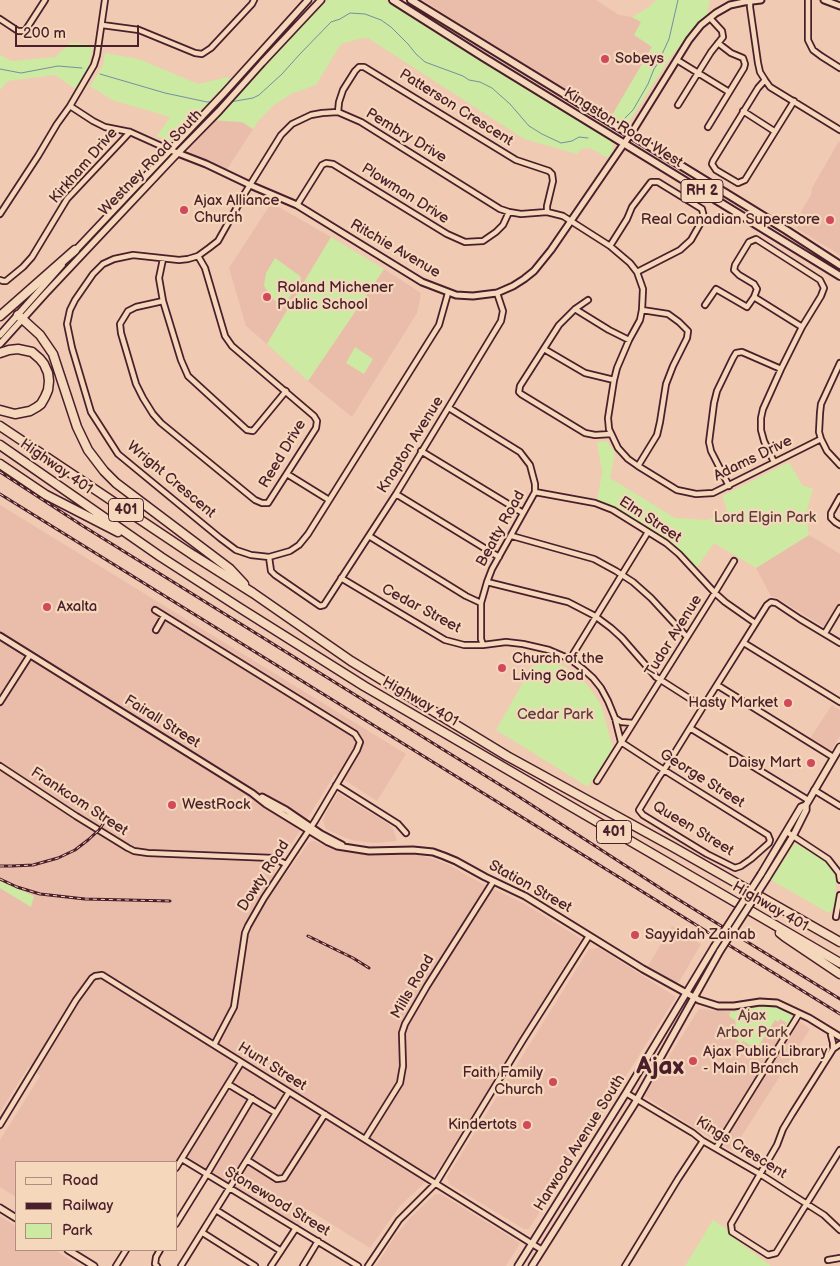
<!DOCTYPE html>
<html>
<head>
<meta charset="utf-8">
<style>
  body { margin:0 }
  #map { position:relative; width:840px; height:1266px; overflow:hidden; background:#f0cab3; font-family:"Balsamiq Sans",sans-serif }
  canvas { display:block }
  .legend { position:absolute; left:15px; top:1161px; width:162px; height:90px; box-sizing:border-box; background:#f5d7bb; border:1px solid #b18d81; margin:0; padding:6px 9px; list-style:none; font-size:15px; color:#4a1f2b }
  .legend li { display:flex; align-items:center; gap:10px; height:25px }
  .legend b { width:25px; border:1px solid #b18d81 }
  .scale { position:absolute; left:15px; top:25px; width:124px; height:22px; box-sizing:border-box; border:2px solid #4a1f2b; border-top:0; padding-left:6px; font-size:15px; line-height:18px; white-space:nowrap; color:#4a1f2b; -webkit-text-stroke:4px #f5d7bb; paint-order:stroke }
</style>
</head>
<body>
<div id="map">
<canvas width="840" height="1266"></canvas>
<ul class="legend">
<li><b style="height:6px;background:#f5d7bb"></b>Road</li>
<li><b style="height:6px;background:#4a1f2b"></b>Railway</li>
<li><b style="height:14px;background:#cceaa2"></b>Park</li>
</ul>
<div class="scale">200 m</div>
</div>
<script>
const g = document.querySelector('canvas').getContext('2d');
g.lineJoin = 'round';
function fillPath(path, color) { g.fillStyle = color; g.fill(path, 'evenodd'); }
const shape = rows => new Path2D(rows.map(r => 'M' + r).join(''));
function trace(path, color, width, dash) { g.strokeStyle = color; g.lineWidth = width; g.lineCap = dash ? 'butt' : 'round'; g.setLineDash(dash || []); g.stroke(path); }
function write(font, color, halo, rows, align = 'center') {
  g.font = font + ' "Balsamiq Sans",sans-serif'; g.lineWidth = 4.5; g.setLineDash([]); g.textBaseline = 'middle'; g.strokeStyle = halo; g.fillStyle = color; for (const [text, x, y, turn = 0] of rows) {
    g.save(); g.translate(x, y); g.rotate((+turn || 0) * Math.PI / 180); g.textAlign = isNaN(turn) ? turn : align; if (halo) g.strokeText(text, 0, 0); g.fillText(text, 0, 0); g.restore();
  }
}
fillPath(shape([
  [423,0,596,0,619,15,632,17,641,22,652,47,611,117,466,28],
  [212,120,242,122,253,129,226,171,191,154,190,151,189,147,190,144],
  [839,141,840,142,840,255,796,228,801,212,811,195,812,188],
  [270,205,277,206,331,237,267,344,246,326,229,268],
  [384,269,421,293,417,313,352,417,308,381],
  [0,505,406,754,377,801,335,774,274,872,283,878,309,842,314,841,332,849,350,853,368,855,401,854,418,855,434,859,449,865,479,882,525,904,581,939,472,1117,438,1170,400,1206,370,1248,309,1210,297,1231,184,1163,179,1158,176,1162,16,1162,16,1197,0,1187,0,1140,40,1076,29,1066,0,1112,0,888,12,895,13,888,0,880],
  [809,535,840,554,840,601,824,627,777,598,771,596,756,568],
  [832,705,840,710,840,736,831,751,827,752,809,740],
  [338,793,390,825,393,829,397,841,376,843,355,841,343,837,326,829,324,824,323,820,327,811],
  [672,926,701,944,679,982,675,982,648,966],
  [599,948,676,997,529,1229,524,1229,449,1184,447,1177,589,949],
  [764,1006,777,1008,788,1013,810,1029,732,1151,644,1096,699,1009,731,1012],
  [435,1194,441,1194,520,1243,506,1266,376,1266,395,1236,411,1217],
  [0,1216,16,1226,16,1250,55,1250,79,1266,0,1266]
]), '#e9bdaa');
fillPath(shape([
  [328,0,385,0,610,140,613,144,613,150,608,158,590,148,581,149,577,154,524,139,368,38,358,39,341,44,316,85,291,94,274,105,259,120,253,129,242,122,212,120,262,66],
  [656,0,710,0,707,15,698,23,670,58,627,125,611,117,652,47,634,35,641,22,632,17,649,7],
  [71,42,93,45,89,68,77,90,55,75,8,81,0,90,0,55,12,61,55,57],
  [105,53,139,59,198,84,228,77,230,80,201,110,195,113,169,141,157,136,170,117,112,100,90,86,103,65],
  [331,237,384,269,308,381,267,344],
  [275,258,300,276,301,279,283,308,271,297,264,286,266,273],
  [355,347,373,359,364,374,346,363],
  [607,441,615,453,610,478,675,518,706,520,724,516,727,510,722,496,789,462,802,485,813,489,806,514,809,535,756,568,714,543,696,569,671,544,659,535,612,506,597,501,602,473,597,442],
  [538,656,556,662,577,674,589,687,601,705,613,748,588,787,496,730],
  [795,843,829,863,836,878,835,905,830,913,825,911,771,880],
  [0,881,34,896,31,907,0,888],
  [764,1006,777,1008,788,1013,792,1016,793,1019,788,1027,785,1026,787,1023,780,1019,778,1022,775,1020,758,1047,754,1044,751,1046,743,1041,741,1043,728,1034,729,1031,734,1030,736,1027,735,1020,730,1017,729,1014,731,1012],
  [713,1220,726,1228,730,1235,771,1266,685,1266]
]), '#cceaa2');
trace(shape([
  [0,69,21,73,58,66,82,68],
  [100,74,165,93,207,102,211,102],
  [230,102,253,98,259,95,282,74,299,55,331,22,340,19,350,13,365,14,381,20,391,27,408,44,416,54,425,62,463,76,469,80,480,82,492,88,510,104,529,126,542,134,561,143,572,141,579,137,588,138],
  [623,120,633,110,648,84,654,69,658,63,669,39,678,0]
]), '#748fa2', 1);
const minor = shape([
  [750,0,750,7,758,63,760,72,765,80,770,87,840,130],
  [808,0,808,40,813,50,821,56,840,68],
  [0,19,18,31,25,31,45,0],
  [102,25,139,30,195,53,202,54,211,48,252,4,254,0],
  [677,60,729,92],
  [765,80,758,88,713,161,712,164,716,170,738,183,745,180,794,101],
  [678,105,711,52,723,37,722,31,710,18],
  [70,106,93,121,105,127,130,132,170,150],
  [743,111,774,131],
  [338,112,339,102,343,90,355,71,359,67,364,67,516,160,549,171,552,174,553,181,547,206,547,212],
  [708,127,744,68,745,64,743,58,731,53,718,43],
  [297,205,322,165,326,163,333,164,447,234,465,242,483,241,496,232,503,225,509,212],
  [0,214,38,156,57,124,70,106,94,65,97,55,105,0],
  [610,246,627,219,632,207,651,182,658,182,702,209,704,217,691,240,680,250,637,272],
  [163,259,159,278,163,301,181,360,188,376,247,430,253,431,286,391],
  [0,280,3,281,6,281,23,267,32,257,67,199,130,132],
  [448,293,439,325,308,534,299,545,290,551,269,557,251,555,236,550,220,538,118,454,91,412,72,348,67,324,70,310,75,300,93,274,103,264,114,259,133,255,179,260,188,259,198,256,209,248,218,241,245,193,281,135,292,124,311,115,322,113,338,112,361,122,500,209,509,212,521,214,547,212,563,216,610,246,630,263,637,272,643,289,642,310,640,320,629,340,617,368,614,380,608,418,609,429,618,448,628,459,638,466,677,490,696,494,713,493,821,439],
  [754,297,802,327],
  [588,300,575,309,559,325,520,386,519,392,521,394,585,433,595,435,611,434],
  [163,301,136,307,128,311,120,324,121,333,136,384,143,398,153,414,161,423,255,500,262,503,268,503,316,428,317,421,314,416,232,346,225,336,205,268,198,256],
  [705,305,716,289,747,307,754,297,757,289,754,284,739,275,734,270,735,265,749,242,756,239,820,280,824,288,821,296,802,327,781,369,763,409,761,418,761,430,764,441,774,462],
  [575,309,609,330,629,340],
  [544,349,585,373,614,380],
  [840,363,821,404,820,413,819,432,821,439,827,451,840,465],
  [449,408,520,452,530,465,535,484,535,492,492,569,487,582,481,603,481,639,483,645],
  [421,451,523,513],
  [638,466,657,435,660,422,666,384,673,366,687,338,688,331,679,322,668,314,642,310],
  [287,474,329,500],
  [729,486,711,451,709,442,714,403,717,391,733,358,736,353,742,352,781,369],
  [535,492,595,503,613,510,666,543,679,554,715,593,725,602,755,623],
  [396,494,499,557],
  [840,497,831,513,831,518,835,522,840,525],
  [369,536,466,596,481,603],
  [512,536,594,559,616,571,633,582,651,598,687,637],
  [269,557,271,571,275,575,320,606,324,605,396,494,501,321,503,311,497,293],
  [341,578,445,640,464,645,483,645,506,642,523,644,549,650,570,659,583,669,593,678,601,688,608,701,615,718,621,742],
  [487,582,568,602,595,616,611,628,622,638,656,677,703,707],
  [155,610,355,734,360,742,357,750,315,821,264,898,248,926,245,933,234,1007,214,1045],
  [156,630,164,616],
  [825,633,840,608],
  [744,643,840,702],
  [570,659,648,532],
  [717,685,833,757],
  [0,702,30,655],
  [615,718,621,722,633,723],
  [690,728,808,800],
  [621,742,664,770,768,835,770,840,769,843,751,859,741,866,735,868,707,854,643,815,639,810,659,777,664,770,669,762,690,728,703,707,767,605,771,602,776,603,800,619,840,643],
  [0,766,76,816,128,848,134,851,148,853,273,858,286,864],
  [597,781,711,599,734,561],
  [336,785,398,824,406,833],
  [814,790,840,806],
  [787,832,828,859,839,873,840,880],
  [836,917,840,895],
  [831,1035,833,1043,833,1049,792,1114,783,1129,777,1145,731,1224,732,1232,768,1255,776,1253,840,1150],
  [833,1049,840,1044],
  [228,1084,276,1113],
  [626,1093,693,1133,703,1141,760,1174,824,1215,840,1230],
  [0,1125,76,1000,92,978,95,976,102,975,542,1250],
  [365,1139,400,1083,403,1066,402,1033,405,1024,427,986,493,882],
  [716,1148,799,1014],
  [182,1159,358,1266],
  [247,1160,277,1179,284,1178,325,1114],
  [176,1168,241,1063],
  [216,1210,281,1251],
  [176,1224,204,1179,252,1098],
  [203,1233,255,1266],
  [828,1260,840,1258],
  [116,1266,126,1250],
  [157,1266,155,1264,156,1257,160,1250],
  [181,1266,289,1092],
  [271,1266,296,1228],
  [303,1266,318,1241],
  [368,1266,399,1220,436,1183,523,1040,589,936],
  [625,1266,678,1179,703,1141]
]);
const tertiary = shape([
  [824,0,840,6],
  [170,150,206,164,250,185,297,205,422,282,456,295,473,296,497,293,513,286,524,279,534,271,551,250,634,129,689,40,701,25,716,13,730,5,744,2,761,0],
  [0,636,252,793,266,804,328,842,337,846,369,851,413,850,433,852,444,856,456,861,485,877,525,896,643,969,699,1000,718,1006,734,1006,760,1002,777,1003,809,1018,840,1037],
  [262,797,286,810,321,834,342,845]
]);
const secondary = shape([
  [73,253,224,93,308,0],
  [0,335,62,265],
  [0,344,46,293,173,158,219,111,262,63,321,0],
  [761,874,801,807,806,805],
  [767,878,793,836,806,810,806,805,840,747],
  [0,1208,16,1218],
  [68,1250,94,1266],
  [518,1266,626,1093,714,947],
  [532,1266,635,1103,720,951]
]);
const primary = shape([
  [393,0,483,57,840,276],
  [411,0,786,230,840,265]
]);
const motorway = shape([
  [18,315,40,335,53,354,77,427,88,450,104,471,116,483,230,569,244,584],
  [0,316,75,250],
  [0,353,9,350,18,349,32,352,40,359,44,364,48,373,49,381,48,390,45,397,41,404,37,407,30,411,15,414,0,410],
  [0,426,193,555,253,593,351,661,507,756,673,847,840,942],
  [0,445,161,557,240,608,364,686,840,963],
  [0,464,46,495,118,532],
  [780,933,785,937,840,974]
]);
trace(minor, '#4a1f2b', 8);
trace(tertiary, '#4a1f2b', 9);
trace(secondary, '#4a1f2b', 9);
trace(primary, '#4a1f2b', 10);
trace(motorway, '#4a1f2b', 11);
trace(minor, '#f5d7bb', 4.5);
trace(tertiary, '#f5d7bb', 5);
trace(secondary, '#f5d7bb', 5.5);
trace(primary, '#f5d7bb', 6);
trace(motorway, '#f5d7bb', 8);
const rail = shape([
  [0,472,83,526,510,791,671,895,840,999],
  [0,494,840,1014],
  [0,866,12,866,33,865,58,858,75,850,88,840,99,830,105,821],
  [0,879,17,887,40,894,85,899,170,901],
  [308,936,353,958,369,968]
]);
trace(rail, '#4a1f2b', 3);
trace(rail, '#f5d7bb', 1, [4]);
const secondaryBridge = shape([
  [714,947,761,874],
  [720,951,767,878]
]);
trace(secondaryBridge, '#4a1f2b', 9, []);
trace(secondaryBridge, '#f5d7bb', 5.5);
for (const [x, y, r, color] of [
  [605,59,5,"#d1495b"],
  [184,210,5,"#d1495b"],
  [830,220,5,"#d1495b"],
  [267,297,5,"#d1495b"],
  [47,607,5,"#d1495b"],
  [502,668,5,"#d1495b"],
  [788,703,5,"#d1495b"],
  [811,763,5,"#d1495b"],
  [172,805,5,"#d1495b"],
  [635,935,5,"#d1495b"],
  [693,1061,5,"#d1495b"],
  [553,1082,5,"#d1495b"],
  [527,1125,5,"#d1495b"]
]) { const dot = new Path2D(); dot.arc(x, y, r, 0, 2 * Math.PI); g.fillStyle = color; g.fill(dot); trace(dot, '#f5d7bb', 2); }
for (const [x, y, w] of [
  [702,191,42],
  [126,510,35],
  [614,832,35]
]) { const box = new Path2D(); box.roundRect(x - w / 2, y - 11.5, w, 23, 4); g.fillStyle = '#f5d7bb'; g.fill(box); trace(box, '#4a1f2b', 1); }
write('bold 14px', '#4a1f2b', null, [
  ["RH 2",702,191],
  ["401",126,510],
  ["401",614,832]
]);
write('15px', '#4a1f2b', '#f5d7bb', [
  ["Sobeys",615,59],
  ["Ajax Alliance",194,201],
  ["Church",194,218],
  ["Real Canadian Superstore",820,220,"right"],
  ["Roland Michener",277,288],
  ["Public School",277,305],
  ["Axalta",57,607],
  ["Church of the",512,659],
  ["Living God",512,676],
  ["Hasty Market",778,703,"right"],
  ["Daisy Mart",801,763,"right"],
  ["WestRock",182,805],
  ["Sayyidah Zainab",645,935],
  ["Ajax Public Library",703,1052],
  ["- Main Branch",703,1069],
  ["Faith Family",543,1073,"right"],
  ["Church",543,1090,"right"],
  ["Kindertots",517,1125,"right"]
], 'left');
write('15px', '#4a1f2b', '#f5d7bb', [
  ["Patterson Crescent",456,108,32],
  ["Kingston Road West",623,128,32],
  ["Pembry Drive",406,136,31],
  ["Westney Road South",151,163,-46],
  ["Kirkham Drive",84,166,-49],
  ["Plowman Drive",405,194,32],
  ["Ritchie Avenue",395,249,30],
  ["Knapton Avenue",411,445,-58],
  ["Reed Drive",283,454,-59],
  ["Adams Drive",753,459,-26],
  ["Highway 401",56,467,35],
  ["Wright Crescent",171,480,40],
  ["Elm Street",650,520,33],
  ["Beatty Road",501,529,-61],
  ["Cedar Street",421,609,28],
  ["Tudor Avenue",674,636,-58],
  ["Highway 401",420,702,30],
  ["Fairall Street",162,722,32],
  ["George Street",702,779,32],
  ["Frankcom Street",79,802,33],
  ["Queen Street",693,829,31],
  ["Dowty Road",264,876,-57],
  ["Station Street",530,887,29],
  ["Highway 401",770,907,30],
  ["Mills Road",413,987,-60],
  ["Hunt Street",272,1067,32],
  ["Harwood Avenue South",580,1143,-58],
  ["Kings Crescent",741,1148,32],
  ["Stonewood Street",277,1202,31]
]);
write('15px', '#5e3d3d', '#f5d7bb', [
  ["Lord Elgin Park",765,518],
  ["Cedar Park",555,715],
  ["Ajax",752,1016],
  ["Arbor Park",752,1033]
]);
write('bold 25px', '#4a1f2b', '#f5d7bb', [
  ["Ajax",660,1068]
]);
</script>
</body>
</html>
